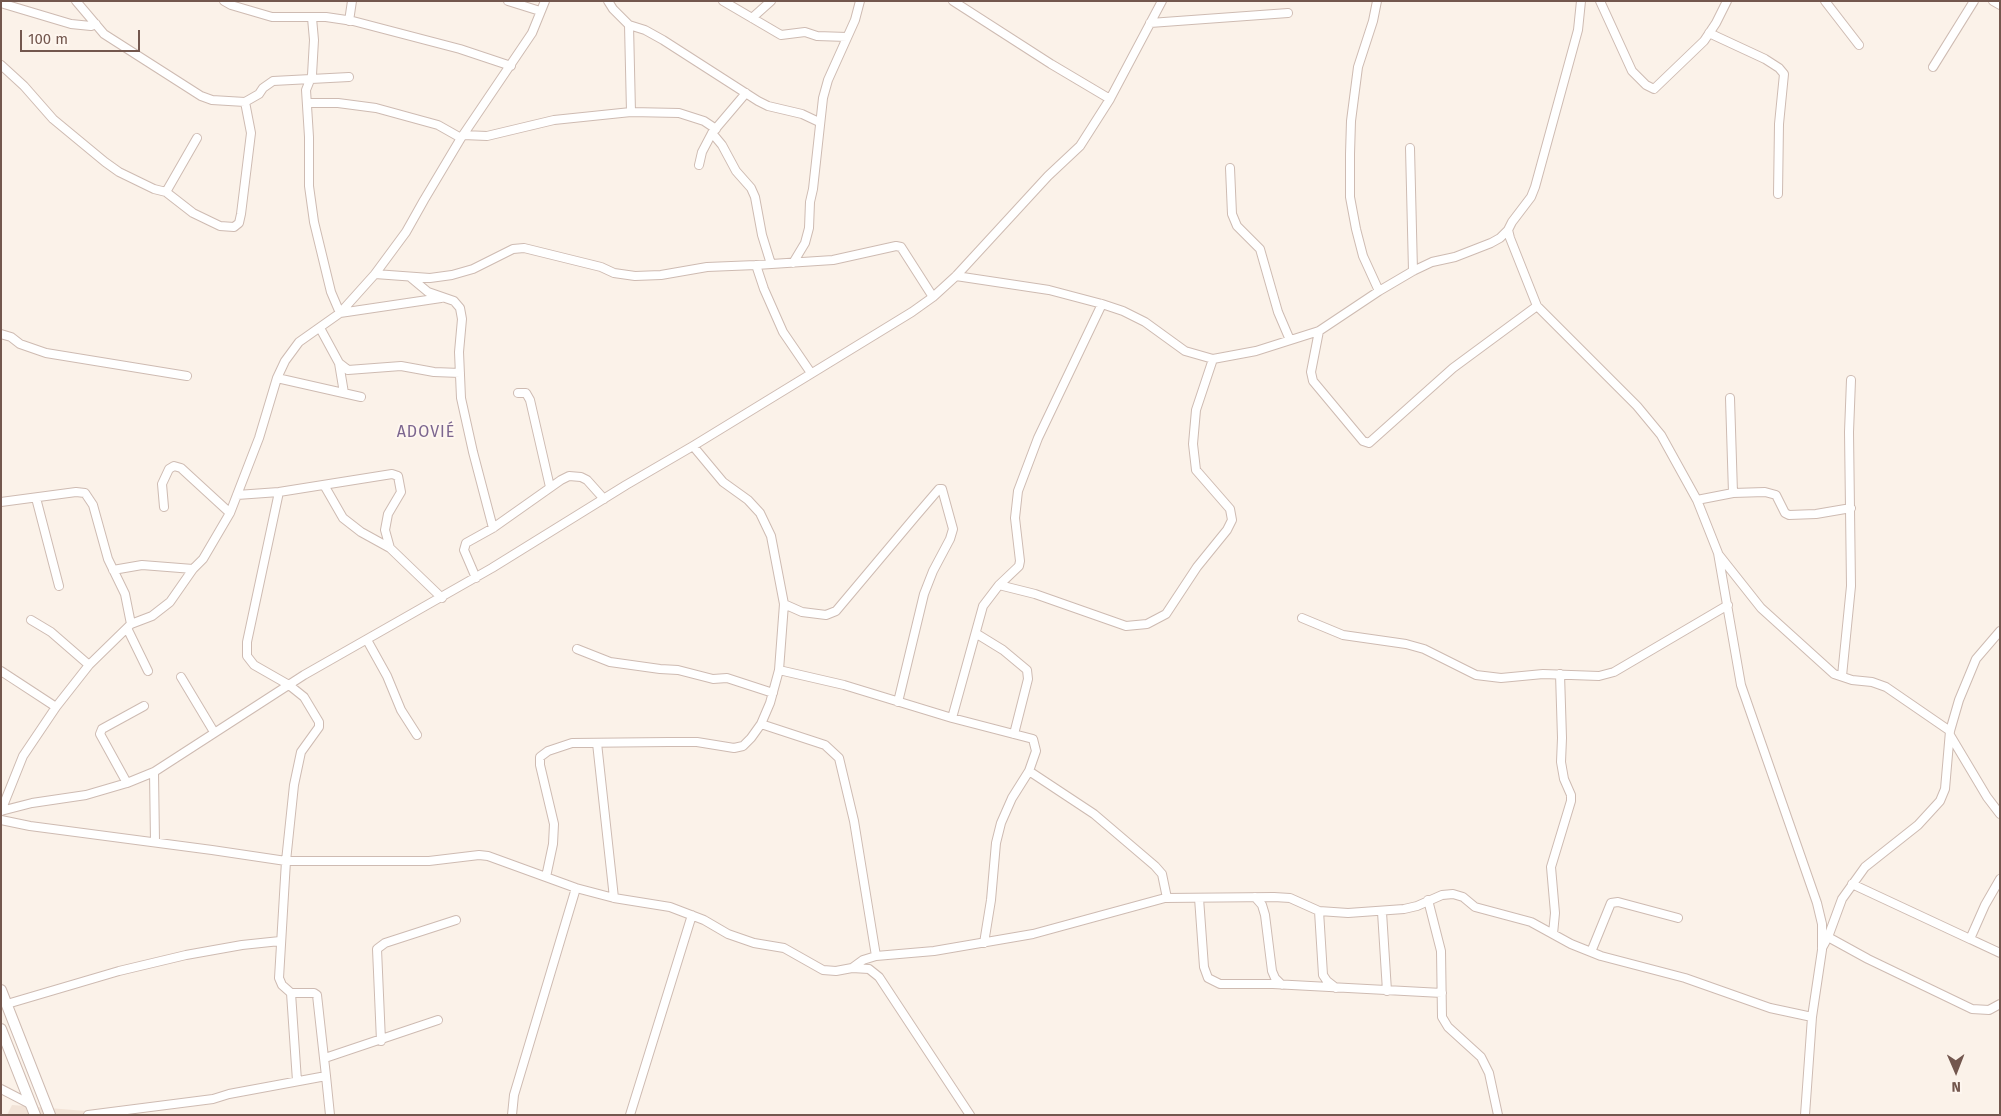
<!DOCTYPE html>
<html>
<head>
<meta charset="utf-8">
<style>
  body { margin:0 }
  #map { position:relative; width:2001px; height:1116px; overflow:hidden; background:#fbf2e9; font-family:"Fira Sans",sans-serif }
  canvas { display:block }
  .frame { position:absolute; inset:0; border:2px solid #73574e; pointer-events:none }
  .north { position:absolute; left:1931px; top:1046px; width:50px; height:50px; -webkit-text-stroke:4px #fef6ef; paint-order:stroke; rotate:179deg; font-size:14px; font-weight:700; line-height:20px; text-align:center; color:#73574e }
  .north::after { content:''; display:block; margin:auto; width:18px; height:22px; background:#73574e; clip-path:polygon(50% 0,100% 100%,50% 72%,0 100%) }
  .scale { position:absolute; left:20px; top:30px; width:120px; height:22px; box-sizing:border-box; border:2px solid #73574e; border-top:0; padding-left:6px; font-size:15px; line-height:18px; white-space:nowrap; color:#73574e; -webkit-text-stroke:4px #fef6ef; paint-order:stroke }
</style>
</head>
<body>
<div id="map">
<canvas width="2001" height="1116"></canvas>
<div class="frame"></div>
<div class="north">N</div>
<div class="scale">100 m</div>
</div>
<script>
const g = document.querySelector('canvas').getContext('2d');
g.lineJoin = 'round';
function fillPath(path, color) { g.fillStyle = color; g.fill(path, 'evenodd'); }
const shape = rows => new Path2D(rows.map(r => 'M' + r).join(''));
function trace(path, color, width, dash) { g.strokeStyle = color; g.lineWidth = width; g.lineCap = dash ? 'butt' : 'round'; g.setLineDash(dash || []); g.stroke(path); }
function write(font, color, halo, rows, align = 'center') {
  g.font = font + ' "Fira Sans",sans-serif'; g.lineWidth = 4; g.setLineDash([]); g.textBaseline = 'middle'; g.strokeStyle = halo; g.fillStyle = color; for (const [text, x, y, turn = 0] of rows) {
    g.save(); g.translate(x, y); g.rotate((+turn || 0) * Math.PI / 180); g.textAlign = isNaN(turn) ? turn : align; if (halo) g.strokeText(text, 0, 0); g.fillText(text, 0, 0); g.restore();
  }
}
fillPath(shape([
  [12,1105,135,1115,7,1115]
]), '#f2e3d7');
const minor = shape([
  [76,1,104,34,201,96,212,100,245,102,259,94,263,88,273,81,349,77],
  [224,1,231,5,272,17,326,17,353,21,460,49,511,66],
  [508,1,540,11],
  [608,1,613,9,629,25,645,30,663,40,758,101,768,106,802,114,819,122],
  [723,1,781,35,805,32,817,36,847,37],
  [953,1,1051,64,1110,99],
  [1377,1,1373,21,1358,67,1351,121,1350,154,1350,197,1356,229,1363,256,1379,291],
  [1581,1,1578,30,1535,187,1531,197,1512,222,1508,230,1510,238,1537,306,1637,406,1661,435,1697,500,1718,553,1741,685,1817,903,1822,924,1822,950,1812,1017,1805,1115],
  [1600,1,1632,71,1646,85,1654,89,1704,41,1716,23,1727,1],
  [1825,1,1859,45],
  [1993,1,2000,5],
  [4,4,71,24,91,26,96,24],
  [312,18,314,40,312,75,306,90,309,137,309,186,314,222,331,292,340,313,441,298],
  [752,18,771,1],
  [349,21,352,1],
  [1150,23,1288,13],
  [629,25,631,112],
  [1709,33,1765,59,1779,68,1784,74,1779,124,1778,194],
  [1,65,24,86,53,119,105,162,119,172,154,189,166,192,193,213,220,226,234,227,239,223,241,214,251,133,245,102],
  [1933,67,1974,1],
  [307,103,338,103,376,108,438,125,461,138],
  [712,133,722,145,736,171,751,188,755,197,762,235,771,264],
  [463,135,487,136,554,120,631,112,679,113,704,121,716,129],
  [1410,148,1413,271],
  [699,165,702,152,712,133,746,93],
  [1230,168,1232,214,1237,226,1260,249,1278,312,1290,340],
  [166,192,197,138],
  [793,263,805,243,809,228,810,202,813,189,823,98,828,80,855,20,860,1],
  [756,265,833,260,896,246,901,247,933,297],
  [375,274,430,278,452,275,473,269,513,249,524,248,601,267,614,273,635,276,661,275,707,267,756,265,764,289,783,332,811,373],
  [956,276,1049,290,1102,304,1123,311,1145,322,1185,351,1213,359,1256,351,1319,331,1379,291,1413,271,1432,262,1455,257,1491,243,1500,238,1508,230],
  [410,277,428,292,454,301,460,308,462,319,459,352,461,398,473,452,493,528],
  [320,328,339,363,348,370,401,366,434,372,460,373],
  [1319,331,1311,372,1313,381,1363,441,1369,443,1453,368,1537,306],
  [1,334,11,337,20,344,46,353,187,376],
  [339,363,344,393],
  [277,378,361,397],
  [518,393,526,393,530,400,550,487],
  [1730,398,1733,493],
  [324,485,343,518,361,532,390,548],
  [237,495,279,492,392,474,398,476,401,492,388,514,385,530,390,548,442,598],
  [36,498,59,586],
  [1697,500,1733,493,1765,492,1776,495,1785,513,1789,515,1816,514,1851,508],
  [1,502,76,492,85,493,93,505,108,559,125,594,131,624],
  [164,507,162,484,169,469,174,466,181,468,230,513],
  [1719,555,1761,608,1834,674,1852,680,1872,682,1886,687,1950,731],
  [113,570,142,565,193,569],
  [476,578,464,550,466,543,493,528,561,480,569,476,581,477,587,480,604,499],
  [999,585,1035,594,1126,626,1147,624,1166,614,1197,567,1227,530,1232,520,1230,509,1196,470,1193,444,1196,410,1213,359],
  [784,604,802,612,826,615,836,611,915,517,939,489,942,489,953,529,950,539,933,571,924,594,898,702],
  [1302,618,1343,635,1406,644,1424,649,1476,675,1501,678,1543,674,1599,676,1614,672,1728,605],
  [31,620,51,632,89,665],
  [127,628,148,671],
  [977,634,1003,650,1027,670,1028,679,1014,734],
  [367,640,387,676,401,710,417,735],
  [577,649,610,662,660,669,678,670,713,679,727,678,773,693],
  [779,670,844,685,952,718,1033,739,1036,751,1029,771,1012,798,1001,823,996,843,991,900,984,943],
  [1,671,56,707],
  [1842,676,1851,586,1849,432,1851,380],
  [181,677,214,732],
  [952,718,983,606,999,585,1019,566,1020,561,1015,518,1018,491,1038,438,1102,304],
  [761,724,825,745,839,758,854,821,876,956],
  [1950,735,1987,797,2000,814],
  [597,743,614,898],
  [1029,771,1094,814,1155,866,1162,874,1167,898],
  [154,772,155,842],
  [127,783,100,734,102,729,144,706],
  [1,811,32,803,86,795,127,783,154,772,304,675,492,568,626,485,693,446,912,312,933,297,956,276,1048,176,1080,146,1110,99,1162,1],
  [1,811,23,756,56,707,89,665,131,624,152,616,170,602,193,569,203,559,230,513,259,438,277,378,285,361,299,342,340,313,375,274,406,232,424,200,461,138,532,33,545,1],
  [1,820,30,826,212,850,286,861,429,861,479,855,488,856,576,888,614,898,670,907,704,920,728,934,754,943,784,948,823,970,836,971,852,968,869,969,879,977,970,1115],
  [546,877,553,844,554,824,540,765,540,757,548,751,572,743,669,742,697,742,734,748,743,746,751,738,761,724,770,703,779,670,784,604,771,536,760,513,748,500,723,482,693,446],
  [1852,884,1970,939,1985,905,2000,879],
  [1255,897,1262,905,1265,915,1272,971,1275,978,1282,985],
  [1199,898,1204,967,1208,978,1220,984,1273,984,1442,993],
  [1428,900,1441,951,1442,1017,1448,1027,1481,1057,1489,1073,1498,1115],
  [1319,911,1323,975,1327,981,1336,988],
  [1382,912,1387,991],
  [1553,934,1555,913,1551,867,1571,801,1571,795,1564,779,1561,762,1562,738,1560,674],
  [1828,937,1868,959,1972,1009,1989,1010,2000,1004],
  [1970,939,2000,953],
  [1822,948,1828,937,1842,899,1865,867,1918,825,1940,801,1945,789,1950,731,1959,700,1976,659,2000,631],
  [1591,952,1611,903,1618,902,1678,918],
  [852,968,863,960,876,956,934,951,1033,934,1165,898,1274,897,1290,898,1319,911,1348,913,1404,909,1417,906,1442,895,1453,894,1463,897,1475,907,1531,922,1571,944,1601,956,1685,978,1770,1008,1812,1017],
  [291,993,297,1081],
  [7,1004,119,971,186,955,242,945,280,941],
  [381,1041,377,949,385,943,456,920],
  [325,1058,438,1020],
  [326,1076,330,1115],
  [1,1089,30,1104],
  [88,1115,213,1099,229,1094,326,1076,317,995,314,993,291,993,282,985,279,978,286,861,294,785,301,752,319,727,319,722,304,697,289,685,254,665,247,656,247,642,279,492],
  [512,1115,514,1095,576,888],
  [630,1115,692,915]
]);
const tertiary = shape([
  [1,990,50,1115],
  [1,1029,35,1115]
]);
trace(minor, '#cebbb2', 10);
trace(tertiary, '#cebbb2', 12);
trace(minor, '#fff', 8);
trace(tertiary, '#fff', 10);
g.letterSpacing = '1px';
write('16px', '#7c668f', '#fef6ef', [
  ["ADOVIÉ",426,433]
]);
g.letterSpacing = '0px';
</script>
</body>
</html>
